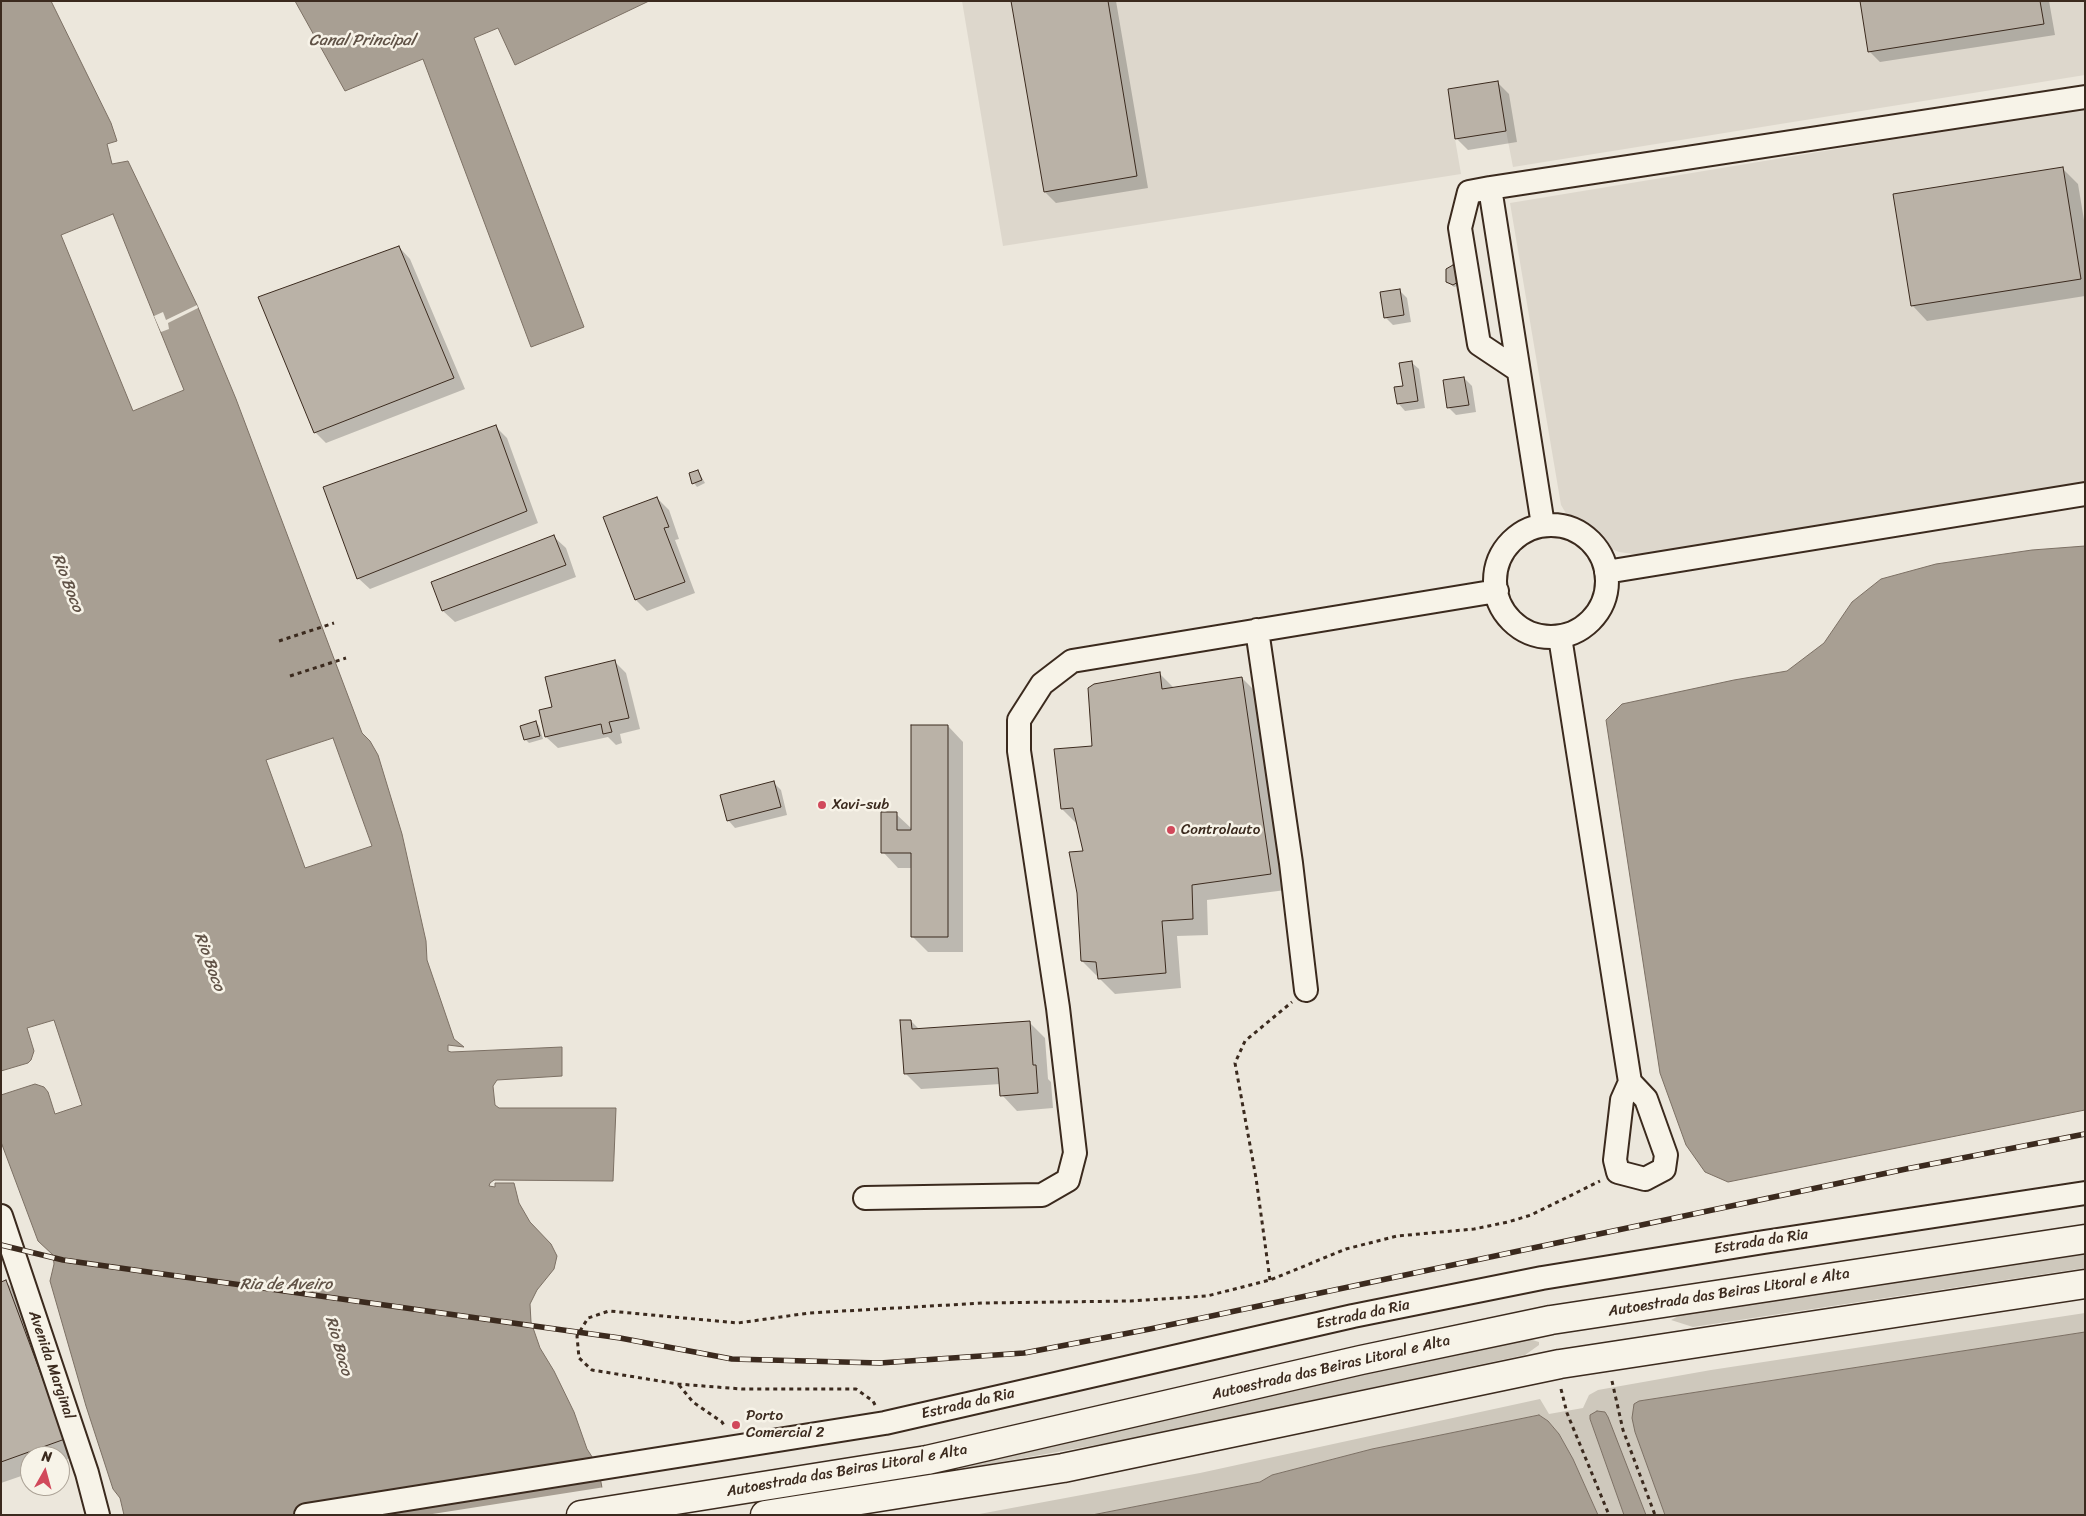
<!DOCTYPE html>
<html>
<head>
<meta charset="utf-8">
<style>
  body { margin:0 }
  #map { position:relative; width:2086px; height:1516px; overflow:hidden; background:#ece7dc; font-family:Sriracha,sans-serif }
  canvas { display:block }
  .frame { position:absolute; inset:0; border:2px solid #3b2a1e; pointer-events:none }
  .north { position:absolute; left:20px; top:1446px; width:50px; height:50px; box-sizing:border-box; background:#f7f3e8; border:1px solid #aca397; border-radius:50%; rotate:7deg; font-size:14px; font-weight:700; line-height:20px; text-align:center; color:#3b2a1e }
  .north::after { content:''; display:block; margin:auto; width:18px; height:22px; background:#d1495b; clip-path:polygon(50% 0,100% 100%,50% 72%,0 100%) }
</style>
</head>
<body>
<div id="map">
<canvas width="2086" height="1516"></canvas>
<div class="frame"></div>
<div class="north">N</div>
</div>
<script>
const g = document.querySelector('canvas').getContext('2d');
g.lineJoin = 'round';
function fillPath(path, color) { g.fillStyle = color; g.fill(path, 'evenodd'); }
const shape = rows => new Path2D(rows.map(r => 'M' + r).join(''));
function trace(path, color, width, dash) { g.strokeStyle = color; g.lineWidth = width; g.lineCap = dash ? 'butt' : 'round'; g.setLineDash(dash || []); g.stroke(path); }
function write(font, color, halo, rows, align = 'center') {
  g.font = font + ' Sriracha,sans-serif'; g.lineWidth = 5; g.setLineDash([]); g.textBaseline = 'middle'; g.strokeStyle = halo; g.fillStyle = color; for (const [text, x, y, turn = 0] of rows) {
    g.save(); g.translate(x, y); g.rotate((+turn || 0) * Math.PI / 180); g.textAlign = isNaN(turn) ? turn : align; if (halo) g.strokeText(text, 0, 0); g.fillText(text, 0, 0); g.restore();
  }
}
fillPath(shape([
  [962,1,2085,1,2085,75,1513,167,1506,131,1469,136,1455,139,1461,174,1003,246],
  [2085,108,2085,483,1640,555,1619,552,1612,549,1600,533,1589,523,1567,515,1561,505,1510,203]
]), '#ddd7cc');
fillPath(shape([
  [2085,1249,2085,1268,1693,1327,1671,1320,1692,1309],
  [2085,1313,2085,1332,1639,1401,1635,1432,1665,1515,1646,1515,1605,1412,1590,1419,1624,1515,1598,1515,1573,1459,1559,1434,1548,1421,1539,1415,1372,1449,1272,1475,1260,1482,1092,1515,974,1515,1200,1473,1540,1399,1549,1414,1583,1408,1589,1395,1598,1390,1711,1370],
  [1522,1337,1539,1342,1539,1345,1525,1355,1130,1439,984,1465,768,1500,883,1479]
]), '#cec8bc');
const water = shape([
  [1,1,51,1,111,123,117,141,107,144,112,164,128,161,197,305,236,399,362,733,370,741,378,755,402,834,426,941,427,960,454,1039,464,1047,448,1045,448,1051,451,1052,562,1047,562,1076,497,1080,493,1086,495,1105,499,1108,616,1108,613,1181,494,1180,490,1183,489,1186,495,1187,495,1183,514,1183,519,1203,530,1222,551,1244,557,1256,554,1269,537,1290,530,1304,531,1322,540,1348,554,1371,574,1412,587,1449,598,1466,607,1515,124,1515,120,1498,113,1489,86,1406,50,1281,54,1264,53,1255,38,1241,1,1142,1,1095,35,1084,44,1087,48,1092,55,1114,82,1105,54,1020,27,1028,34,1051,31,1060,28,1063,1,1071,1,1],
  [113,214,184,390,133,411,61,235,113,214],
  [333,738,372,846,305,868,266,760,333,738],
  [295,1,649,1,515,65,498,28,474,38,584,327,531,347,423,59,345,91,295,1],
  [2085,546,2085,1110,1728,1182,1705,1172,1686,1145,1660,1073,1606,720,1622,704,1734,680,1787,671,1824,643,1852,602,1881,579,1936,564,2032,550,2085,546],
  [2085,1332,2085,1515,1665,1515,1635,1432,1632,1418,1634,1404,1639,1401,2085,1332],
  [1597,1411,1605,1412,1608,1417,1646,1515,1624,1515,1590,1419,1590,1415,1597,1411],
  [1539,1415,1548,1421,1559,1434,1573,1459,1598,1515,1092,1515,1260,1482,1272,1475,1372,1449,1539,1415]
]);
fillPath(water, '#a89f93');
trace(water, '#7c7064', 1);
fillPath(shape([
  [197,305,198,308,168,323,169,329,161,332,154,316,163,312,166,320],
  [605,1487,609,1515,426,1515]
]), '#ece7dc');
fillPath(shape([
  [1012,1,1116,1,1148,188,1056,203,1045,192],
  [1861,1,2049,1,2055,35,1880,62,1869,51],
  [1498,83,1509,94,1517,142,1468,150,1456,138],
  [2063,169,2078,184,2085,226,2085,296,1927,321,1912,305],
  [399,247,410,259,465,389,326,443,315,432],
  [1448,270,1461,285,1454,287,1448,282],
  [1399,290,1407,298,1411,322,1393,325,1385,317],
  [1411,362,1419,369,1425,408,1405,411,1398,403],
  [1464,378,1472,386,1476,412,1456,415,1448,407],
  [496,427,507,438,538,523,370,589,358,578],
  [698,471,705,483,697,487,694,483],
  [657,498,669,510,679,539,675,540,695,593,647,611,636,600],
  [554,537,566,548,576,577,455,622,443,611,433,582],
  [615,662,626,673,640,729,620,734,622,743,616,745,608,737,558,748,546,737,553,708],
  [1159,673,1174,688,1242,678,1257,693,1286,890,1207,900,1208,935,1177,936,1181,988,1115,994,1082,961,1084,852,1077,824,1062,809,1093,747],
  [536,722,539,726,543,739,529,743,525,739],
  [948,726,963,742,963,952,928,952,912,936,912,868,898,868,883,852,896,814,912,829],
  [774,783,781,790,787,815,735,828,728,820],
  [911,1021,920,1030,1030,1023,1045,1038,1048,1079,1051,1082,1053,1108,1017,1111,1002,1095,1001,1084,921,1089,905,1073],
  [6,1282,21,1297,80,1454,60,1462,60,1456,30,1456,30,1473,1,1483,1,1283]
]), '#0003');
const building = shape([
  [1011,1,1108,1,1137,176,1044,192,1011,1],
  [1860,1,2040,1,2044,24,1868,52,1860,1],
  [1498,81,1506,131,1455,139,1448,89,1498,81],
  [2063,167,2081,279,1911,306,1893,194,2063,167],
  [399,246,454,378,314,433,258,297,399,246],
  [1453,265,1456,267,1458,282,1453,285,1446,282,1446,269,1453,265],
  [1400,289,1404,315,1384,318,1380,292,1400,289],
  [1412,361,1418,401,1397,404,1394,387,1403,386,1399,363,1412,361],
  [1464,377,1469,405,1447,408,1443,380,1464,377],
  [496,425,527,511,357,579,323,487,496,425],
  [698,470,702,480,692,484,689,473,698,470],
  [657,497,669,527,664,528,685,582,635,600,603,517,657,497],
  [554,535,566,565,442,611,431,582,554,535],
  [615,660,629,718,609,722,612,732,603,734,601,724,545,737,539,710,552,707,545,677,615,660],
  [1160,672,1162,689,1242,677,1271,874,1192,885,1193,919,1162,921,1166,973,1098,979,1096,962,1081,961,1077,893,1069,852,1083,851,1073,808,1061,809,1054,749,1092,746,1088,688,1094,684,1160,672],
  [536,721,540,736,524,740,520,726,536,721],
  [911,725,948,725,948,937,911,937,911,853,881,853,881,812,897,812,897,830,911,830,911,725],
  [774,781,781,807,727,821,720,795,774,781],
  [900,1020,911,1020,912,1029,1030,1021,1033,1065,1036,1065,1038,1093,1000,1096,998,1068,904,1074,900,1020],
  [6,1280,65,1439,1,1462,1,1282,6,1280]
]);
fillPath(building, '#bab2a7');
trace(building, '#3b2a1e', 1);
const minor = shape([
  [1490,188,1469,192,1460,228,1479,344,1518,370],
  '1495 581a56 56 0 1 1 112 0a56 56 0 1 1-112 0Z',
  [1543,525,1490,188,2085,97],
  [1606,572,2085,494],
  [1257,630,1291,863,1306,990],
  [1560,637,1630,1082,1622,1100,1615,1160,1618,1172,1645,1179,1664,1169,1666,1155,1646,1099,1630,1082],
  [865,1198,1042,1195,1068,1180,1075,1153,1058,1008,1019,751,1019,720,1042,684,1072,661,1497,591],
  [1,1216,87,1473,98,1515],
  [306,1515,885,1423,1353,1316,1542,1278,1764,1242,2085,1193]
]);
const highway = shape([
  [581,1515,927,1460,1361,1360,1551,1320,2085,1239],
  [765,1515,1063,1468,1560,1364,2085,1284]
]);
trace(minor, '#3b2a1e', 26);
trace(highway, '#3b2a1e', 31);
trace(shape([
  [279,641,334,623],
  [290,676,346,658],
  [1270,1280,1256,1178,1235,1063,1245,1041,1292,1002],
  [1612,1381,1623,1430,1655,1515],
  [679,1385,693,1402,722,1422,725,1427],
  [1561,1389,1567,1413,1609,1515],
  [875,1405,873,1401,856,1389,742,1389,678,1384,592,1370,579,1358,577,1336,588,1318,609,1311,738,1323,809,1313,983,1303,1131,1301,1207,1296,1270,1280,1346,1249,1397,1236,1474,1229,1508,1222,1531,1215,1600,1181]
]), '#3b2a1e', 3, [4, 4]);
trace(minor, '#f7f3e8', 22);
trace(highway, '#f7f3e8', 28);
const rail = shape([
  [1,1245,63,1260,620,1338,732,1359,880,1363,1024,1353,1150,1329,1906,1169,2085,1134]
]);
trace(rail, '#3b2a1e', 5.5);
trace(rail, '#f7f3e8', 4, [11]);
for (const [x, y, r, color] of [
  [822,805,5,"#d1495b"],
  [1171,830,5,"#d1495b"],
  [736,1425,5,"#d1495b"]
]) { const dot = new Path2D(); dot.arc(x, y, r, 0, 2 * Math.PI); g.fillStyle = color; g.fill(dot); trace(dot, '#f7f3e8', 2); }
write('15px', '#3b2a1e', '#f7f3e8', [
  ["Xavi-sub",832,805],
  ["Controlauto",1181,830],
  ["Porto",746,1416],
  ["Comercial 2",746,1433]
], 'left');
write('15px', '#3b2a1e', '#f7f3e8', [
  ["Estrada da Ria",1761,1242,-9],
  ["Autoestrada das Beiras Litoral e Alta",1729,1293,-9],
  ["Estrada da Ria",1363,1315,-12],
  ["Avenida Marginal",51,1365,71],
  ["Autoestrada das Beiras Litoral e Alta",1331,1368,-13],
  ["Estrada da Ria",968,1404,-13],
  ["Autoestrada das Beiras Litoral e Alta",847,1471,-10]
]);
write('italic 16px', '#615347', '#f7f3e8', [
  ["Canal Principal",362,41],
  ["Rio Boco",67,583,69],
  ["Rio Boco",209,962,70],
  ["Ria de Aveiro",286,1285],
  ["Rio Boco",338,1346,74]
]);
</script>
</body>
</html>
